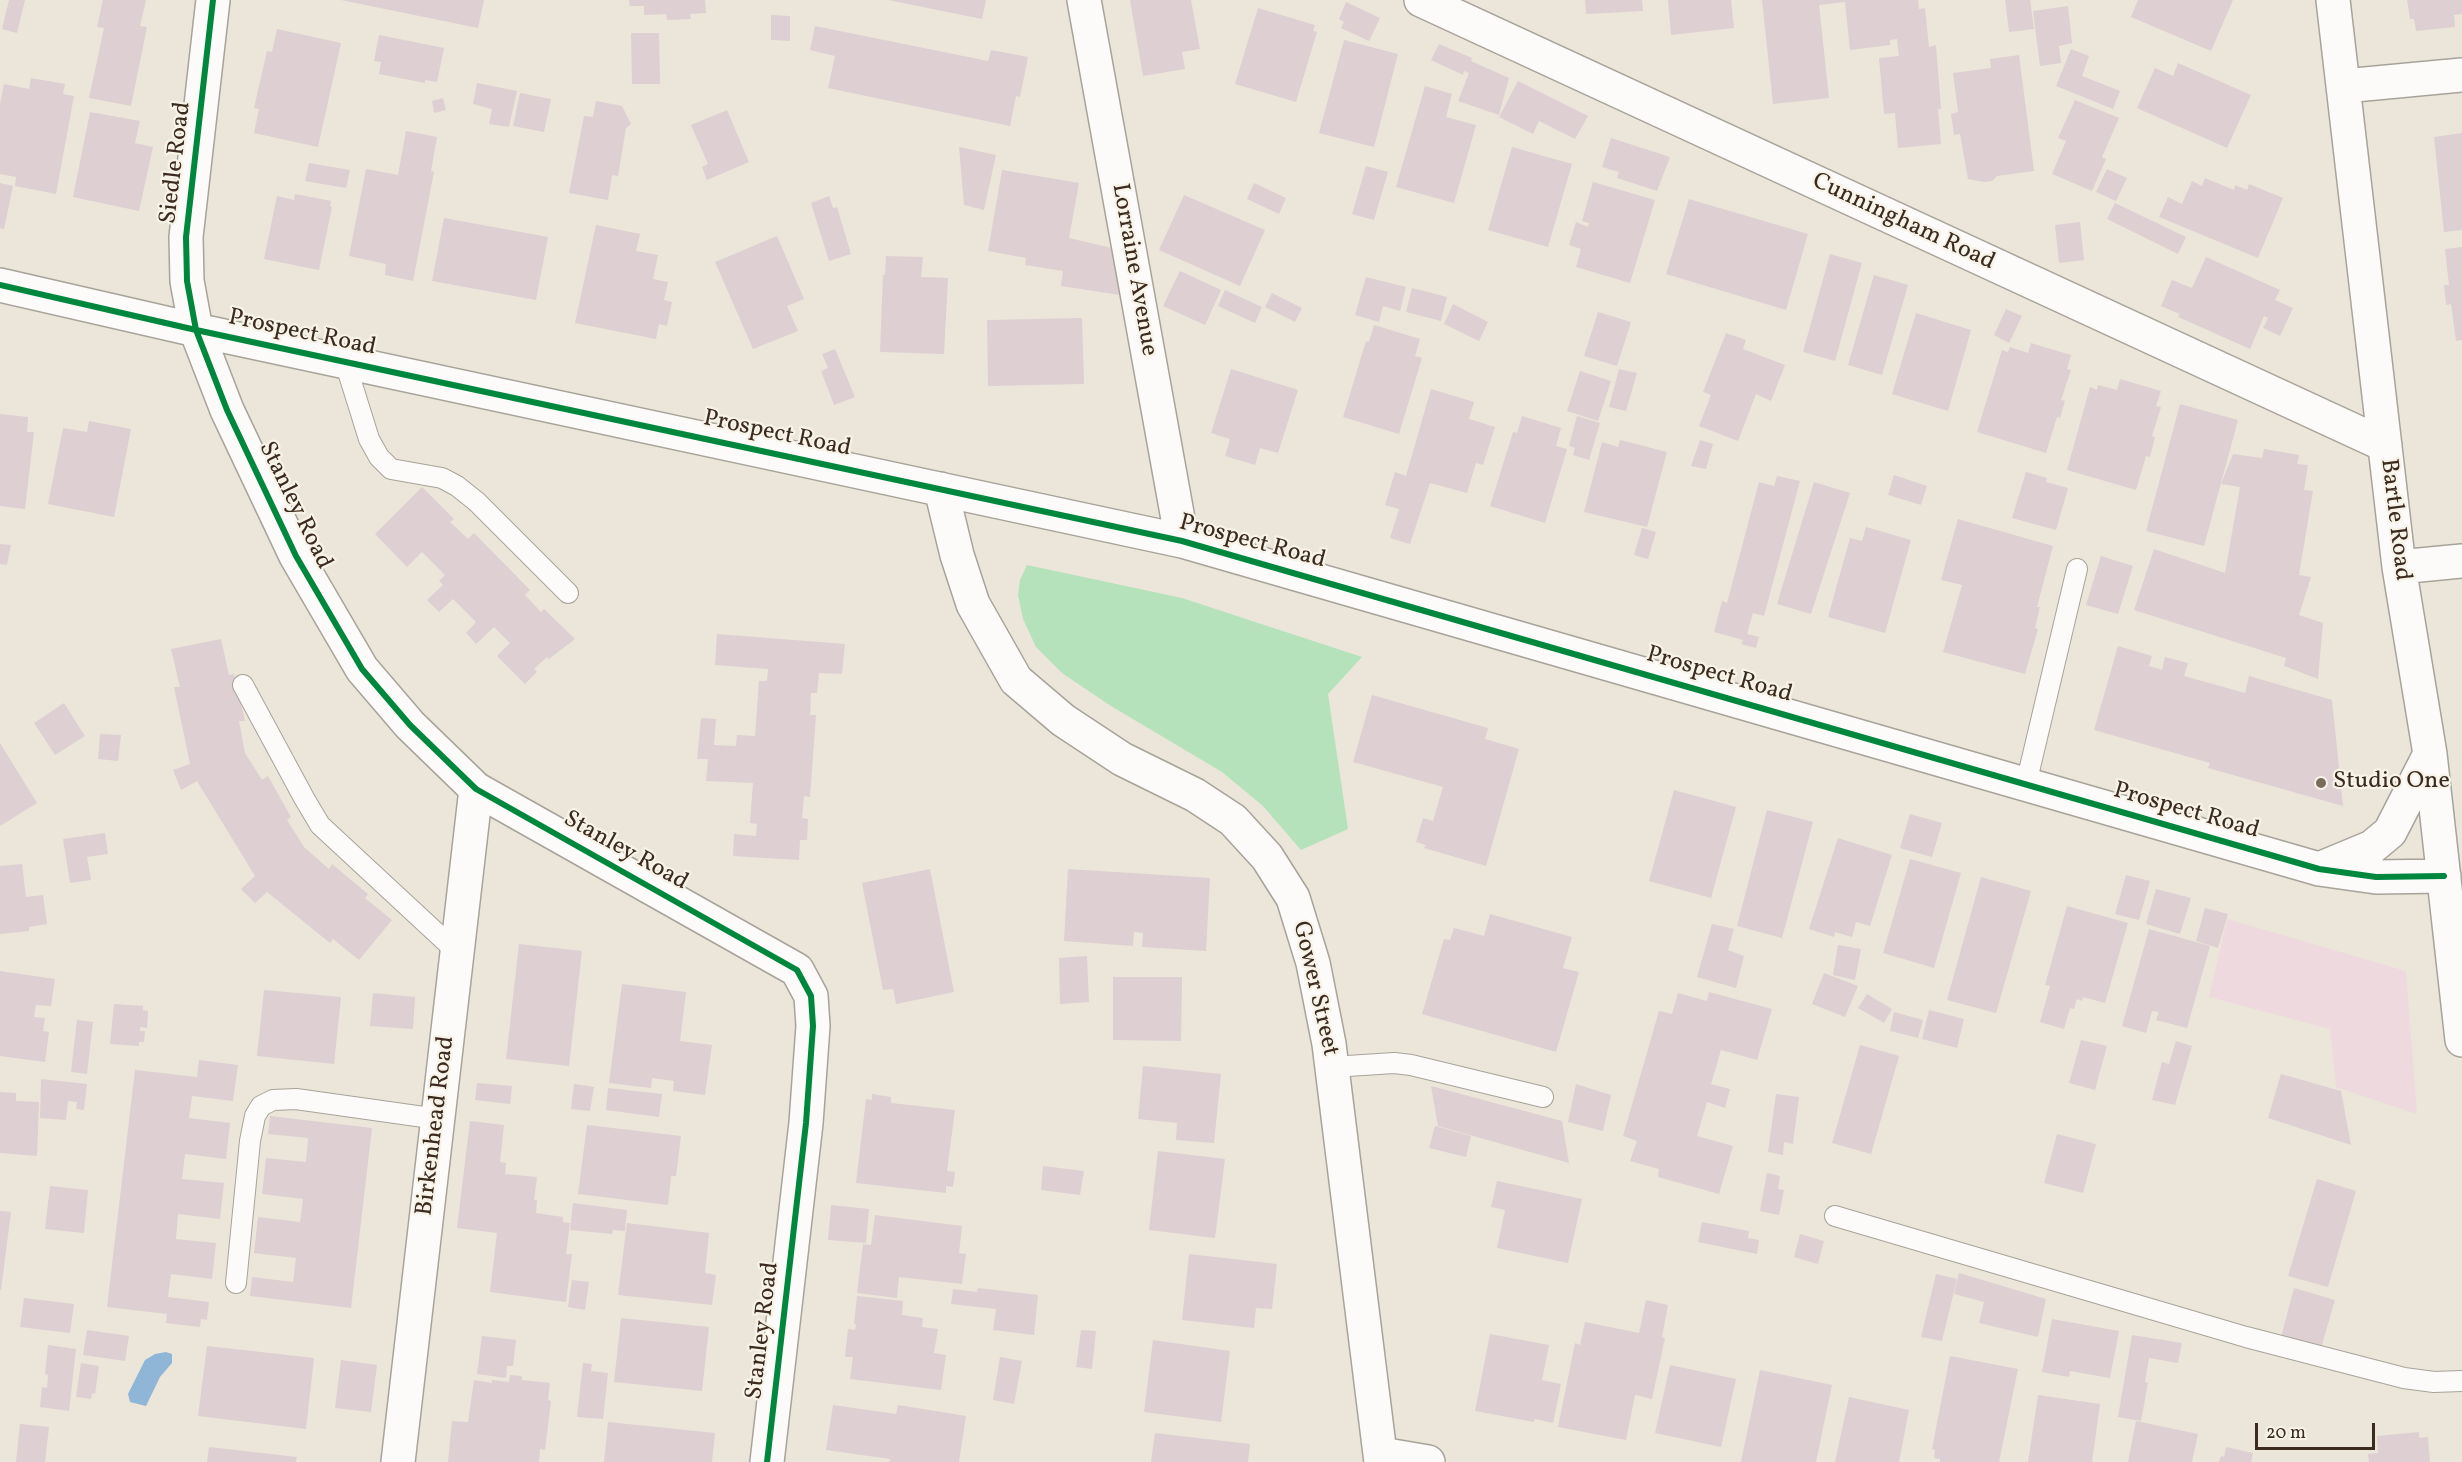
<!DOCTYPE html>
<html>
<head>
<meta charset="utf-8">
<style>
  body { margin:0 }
  #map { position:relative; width:2462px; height:1462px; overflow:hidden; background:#ebe6d9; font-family:Vollkorn,serif }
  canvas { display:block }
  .scale { position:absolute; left:2255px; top:1423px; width:120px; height:27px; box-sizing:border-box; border:3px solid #3b2a1e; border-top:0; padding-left:8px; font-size:18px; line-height:21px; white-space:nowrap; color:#3b2a1e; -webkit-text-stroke:4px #f7f3e8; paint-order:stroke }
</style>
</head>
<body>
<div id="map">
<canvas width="2462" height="1462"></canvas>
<div class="scale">20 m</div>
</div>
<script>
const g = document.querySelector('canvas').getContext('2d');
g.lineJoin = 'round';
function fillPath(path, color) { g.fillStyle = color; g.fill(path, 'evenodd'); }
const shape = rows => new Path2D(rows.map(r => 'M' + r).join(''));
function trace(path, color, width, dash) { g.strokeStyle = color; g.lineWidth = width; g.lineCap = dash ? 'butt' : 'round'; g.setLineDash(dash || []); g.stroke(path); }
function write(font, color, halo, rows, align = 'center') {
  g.font = font + ' Vollkorn,serif'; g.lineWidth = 4.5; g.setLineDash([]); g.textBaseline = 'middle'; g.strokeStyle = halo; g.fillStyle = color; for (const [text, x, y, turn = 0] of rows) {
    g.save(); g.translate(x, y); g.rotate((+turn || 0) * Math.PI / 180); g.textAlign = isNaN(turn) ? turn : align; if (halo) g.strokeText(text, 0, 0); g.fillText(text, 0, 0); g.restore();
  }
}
fillPath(shape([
  [2227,919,2406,971,2417,1114,2336,1087,2330,1029,2209,997]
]), '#eedade');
fillPath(shape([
  [1027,565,1182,598,1362,657,1328,694,1348,829,1301,850,1263,806,1222,772,1111,706,1062,673,1036,647,1023,619,1018,595,1020,580]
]), '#b5e2ba');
fillPath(shape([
  [166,1352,172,1354,172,1363,160,1377,146,1406,130,1402,128,1394,145,1360,155,1354]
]), '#8fb5d7');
fillPath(shape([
  [9,0,25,0,17,33,2,29],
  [103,0,146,0,140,26,147,27,131,106,89,98,104,28,97,27],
  [341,0,484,0,478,28],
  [629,0,705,0,706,13,690,14,691,19,667,20,666,14,644,15,644,6,630,6],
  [888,0,986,0,982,19],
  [1130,0,1191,0,1200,49,1182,52,1185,69,1143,76],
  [1585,0,1642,0,1643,11,1586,14],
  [1668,0,1731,0,1734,28,1671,35],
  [1762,0,1918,0,1919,9,1925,8,1929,47,1936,45,1941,109,1938,109,1941,144,1898,148,1895,113,1884,114,1879,58,1899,56,1897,39,1890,40,1890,45,1850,50,1845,2,1819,5,1829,98,1773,104],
  [2005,0,2030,0,2034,29,2009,32],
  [2138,0,2233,0,2211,51,2131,17],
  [2407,0,2462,0,2462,14,2454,15,2455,27,2416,31,2414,19,2410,19],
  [1346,2,1380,18,1369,41,1341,28,1344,22,1339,19],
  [2068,6,2072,43,2059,46,2061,63,2040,66,2033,11],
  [1258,8,1315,25,1313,31,1317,32,1296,102,1235,84],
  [771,15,790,16,790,41,771,40],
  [815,26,988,61,991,50,1028,57,1020,97,1016,96,1010,126,828,88,835,56,810,50],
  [277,29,341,43,318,147,254,133,259,109,254,108,267,51,272,52],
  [631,33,659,33,660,84,632,84],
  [379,35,444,48,437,82,425,80,425,83,379,74,381,62,374,61],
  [1344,40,1398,54,1374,147,1319,133],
  [1439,44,1472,58,1471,61,1509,78,1499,115,1458,101,1469,73,1464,71,1463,75,1431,60],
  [2071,49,2089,56,2082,76,2120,91,2113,109,2056,86],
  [2019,55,2034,171,1997,176,1992,181,1984,182,1968,179,1960,134,1954,135,1951,114,1958,112,1953,73,1991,68,1990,59],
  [2178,63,2251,95,2227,148,2137,108,2155,68,2173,76],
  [31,78,65,84,63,94,74,96,56,194,15,186,16,177,0,174,0,104,4,84,29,89],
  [1518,81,1588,116,1575,139,1539,121,1533,134,1499,117],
  [477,83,517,91,509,127,489,124,492,109,473,104],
  [1425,86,1452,94,1446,117,1476,125,1454,203,1396,187],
  [520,93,551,99,544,132,513,126],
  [443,98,446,110,434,113,432,101],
  [2075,100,2119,118,2102,157,2106,159,2092,191,2052,174,2066,141,2058,138],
  [596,101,622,106,631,124,626,128,618,176,612,175,608,200,569,193,584,116,593,117],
  [727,110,749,162,707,180,702,167,708,164,691,125],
  [90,112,140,121,135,143,153,147,139,211,73,197],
  [406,131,437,137,431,171,434,172,413,281,385,275,386,264,349,256,366,169,398,175],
  [2462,133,2462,230,2444,232,2434,137],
  [1611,138,1670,157,1657,191,1617,178,1619,172,1602,167],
  [959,147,996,155,984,210,964,205],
  [1512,147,1572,164,1548,247,1488,230],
  [309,163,350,170,346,188,305,181],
  [1366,166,1388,172,1374,220,1352,214],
  [2107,169,2127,178,2116,201,2096,192],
  [1002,170,1079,183,1069,238,1112,248,1120,295,1061,286,1063,271,1025,265,1026,258,988,251],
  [2205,178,2234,190,2235,185,2247,190,2249,184,2283,198,2258,258,2159,217,2168,197,2182,204,2192,181,2202,186],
  [1593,182,1655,200,1630,283,1576,267,1581,249,1569,245,1576,222,1588,227,1589,223,1582,221],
  [0,183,13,186,4,229,0,228],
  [1254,183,1286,198,1279,214,1247,199],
  [295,194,331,201,330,206,332,207,319,270,264,259,277,196,294,200],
  [1184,195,1265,230,1240,286,1159,250],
  [829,196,833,208,837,207,851,254,829,261,811,203],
  [1689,199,1808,234,1786,310,1666,274],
  [2115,203,2186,237,2178,254,2107,219],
  [444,218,548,237,536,300,432,281],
  [2080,222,2084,260,2059,263,2055,225],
  [596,225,640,234,636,251,658,255,653,279,668,282,664,300,672,302,667,326,659,324,656,339,575,323],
  [777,236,804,299,787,306,798,331,753,349,715,262],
  [2462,247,2462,340,2456,341,2451,304,2446,305,2444,285,2449,285,2445,249],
  [1830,254,1862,263,1835,361,1803,352],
  [886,256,923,257,921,277,948,278,944,354,880,352,883,275,885,275],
  [2206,257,2280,290,2275,300,2293,308,2280,336,2263,328,2268,318,2264,316,2250,349,2178,317,2180,314,2161,306,2172,280,2192,288],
  [1180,271,1221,290,1205,325,1163,306],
  [1874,275,1908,285,1882,375,1848,365],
  [1366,277,1406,287,1400,311,1383,306,1379,322,1355,315],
  [1412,288,1447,297,1441,321,1406,312],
  [1225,290,1262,307,1255,323,1218,306],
  [1272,293,1302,308,1295,322,1265,307],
  [1453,304,1488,322,1479,341,1444,324],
  [2006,309,2022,316,2009,343,1994,335],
  [1598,312,1631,322,1617,366,1584,356],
  [1916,313,1971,330,1948,411,1892,394],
  [1082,318,1084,384,988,386,987,320],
  [1374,325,1420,339,1415,356,1422,358,1399,434,1343,417,1366,341,1369,342],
  [1726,333,1746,340,1743,349,1785,365,1771,401,1756,394,1738,441,1699,426,1711,395,1703,392],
  [2031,343,2071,355,2067,369,2071,370,2061,400,2065,401,2060,418,2057,417,2046,453,1977,432,2002,350,2008,352,2010,347,2028,353],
  [835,349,855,397,834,405,821,371,828,368,822,354],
  [1231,369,1298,390,1278,453,1260,448,1255,465,1225,456,1230,439,1211,433],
  [1619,369,1637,373,1626,411,1609,407],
  [1580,371,1611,381,1598,421,1567,411],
  [2120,379,2161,391,2156,406,2161,407,2152,436,2155,437,2150,457,2146,456,2136,490,2067,470,2090,387,2097,390,2098,385,2117,390],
  [1431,389,1474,402,1469,419,1495,427,1483,465,1476,463,1467,493,1430,483,1410,544,1390,538,1399,509,1385,505,1395,472,1406,476],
  [2180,404,2238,420,2204,546,2146,531],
  [0,414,28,417,27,432,34,432,25,509,0,506],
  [1522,416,1561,428,1556,446,1567,449,1545,523,1490,506,1513,432,1517,433],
  [1577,416,1600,423,1589,460,1573,455,1575,448,1569,446],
  [89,421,131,429,114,517,48,504,63,428,87,432],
  [1620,440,1667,452,1647,527,1584,512,1602,442,1618,447],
  [1700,440,1713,444,1706,469,1691,466],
  [2264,449,2299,455,2297,464,2308,465,2304,490,2313,491,2299,575,2311,577,2299,615,2323,623,2318,679,2284,666,2286,658,2134,610,2154,549,2225,573,2240,487,2221,484,2233,454,2262,458],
  [2026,472,2047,478,2046,482,2068,488,2056,530,2012,518],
  [1894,475,1927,486,1921,505,1888,495],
  [1777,476,1800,481,1764,616,1753,613,1747,634,1759,637,1756,648,1741,644,1743,640,1714,632,1722,601,1727,603,1759,482,1774,486],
  [1814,482,1850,493,1811,614,1777,604],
  [422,487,454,519,450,522,468,539,474,533,530,590,525,595,541,612,544,609,575,639,549,659,547,657,534,669,537,672,525,684,497,656,510,643,494,627,476,644,466,633,476,622,453,599,439,612,427,600,443,585,439,581,445,575,422,552,407,567,375,534],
  [1958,519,2053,546,2037,607,2040,607,2035,628,2038,629,2025,674,1943,652,1962,585,1941,580],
  [1866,527,1911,540,1885,633,1828,617,1850,538,1862,541],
  [1642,528,1656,532,1648,559,1634,555],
  [0,544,11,545,7,565,0,564],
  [2101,556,2133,566,2118,614,2086,605],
  [717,634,845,644,842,674,819,673,817,693,811,693,810,715,816,715,810,797,804,796,802,818,808,819,807,840,800,840,799,860,733,856,734,834,756,836,757,824,750,823,753,783,706,781,708,759,697,759,701,718,716,719,714,745,736,746,737,735,755,736,759,681,767,681,768,669,715,665],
  [221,639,229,675,234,674,245,721,239,721,245,753,262,780,268,776,291,817,287,820,304,847,329,869,332,864,368,894,365,898,392,920,359,960,333,939,330,943,267,892,255,903,241,889,255,876,197,781,181,790,173,770,190,764,174,687,180,687,171,649],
  [2118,646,2152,656,2149,666,2162,670,2165,657,2188,663,2184,676,2245,693,2249,676,2332,700,2343,806,2208,768,2210,763,2094,730],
  [1372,695,1488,728,1485,739,1519,749,1486,866,1424,848,1426,845,1416,842,1423,818,1433,821,1443,787,1353,762],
  [64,703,85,736,55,755,34,723],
  [100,734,121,735,118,761,98,759],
  [0,743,37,803,0,826],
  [1674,790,1736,807,1711,898,1649,881],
  [1767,810,1813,822,1782,938,1737,926],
  [1910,814,1942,823,1932,857,1900,848],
  [105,833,108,854,87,857,91,880,70,883,63,839],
  [1838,838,1892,855,1870,926,1856,922,1852,937,1835,932,1834,937,1809,929],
  [1910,859,1961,873,1934,968,1883,953],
  [22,864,26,897,43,895,47,924,29,927,29,931,0,934,0,866],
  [930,869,954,992,896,1004,893,989,883,990,862,883],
  [1068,869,1210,878,1206,951,1142,947,1143,933,1134,932,1133,946,1064,941],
  [2126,875,2150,881,2139,920,2115,914],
  [1981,877,2031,891,1996,1013,1947,1000],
  [2156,889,2191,898,2180,934,2146,924],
  [2067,906,2128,923,2105,1003,2083,997,2082,1001,2077,999,2074,1009,2070,1008,2064,1029,2040,1022,2050,986,2045,985],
  [2205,908,2228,914,2218,948,2196,941],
  [1490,914,1572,937,1563,968,1579,972,1556,1052,1422,1014,1444,939,1450,940,1454,928,1484,936],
  [1712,924,1734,929,1728,950,1744,956,1736,988,1697,977],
  [2149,929,2210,946,2187,1028,2156,1020,2159,1012,2152,1011,2146,1033,2122,1026],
  [519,944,582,951,569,1066,506,1059],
  [1838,945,1861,949,1855,980,1833,975],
  [1087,956,1089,1002,1060,1004,1059,958],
  [0,971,55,979,51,1006,36,1005,34,1017,45,1018,43,1031,49,1032,45,1062,0,1056],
  [1824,973,1858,986,1845,1017,1812,1004],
  [1113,977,1182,977,1181,1041,1113,1040],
  [622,984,686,992,680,1041,712,1045,705,1095,673,1091,674,1081,652,1078,651,1088,609,1083],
  [264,990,341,997,334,1064,257,1056],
  [1709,992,1772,1009,1757,1060,1721,1050,1711,1084,1730,1089,1725,1108,1707,1102,1697,1136,1733,1146,1719,1194,1658,1177,1659,1169,1630,1161,1637,1141,1623,1136,1659,1011,1672,1014,1678,993,1707,1001],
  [373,993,415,997,413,1029,370,1026],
  [1867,994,1892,1009,1884,1023,1858,1008],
  [114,1004,143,1006,143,1010,148,1011,147,1028,140,1027,140,1031,145,1031,144,1042,139,1042,139,1046,110,1044],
  [1929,1010,1964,1019,1957,1048,1922,1039],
  [1894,1012,1923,1020,1918,1038,1890,1031],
  [77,1020,93,1022,87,1074,71,1072],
  [2081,1040,2107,1046,2095,1090,2069,1083],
  [2176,1041,2192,1046,2175,1105,2152,1100,2162,1062,2169,1064],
  [1860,1045,1899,1056,1871,1154,1832,1143],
  [199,1060,238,1065,233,1101,192,1096,189,1118,230,1123,226,1159,185,1154,182,1179,224,1183,220,1219,178,1214,176,1239,216,1243,212,1279,171,1274,168,1297,209,1302,207,1320,201,1319,200,1327,166,1323,167,1314,107,1307,135,1070,197,1077],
  [1143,1066,1221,1074,1214,1143,1176,1140,1177,1123,1138,1119],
  [2281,1074,2341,1091,2351,1145,2268,1118],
  [41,1079,87,1084,84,1110,76,1109,77,1102,68,1101,66,1120,40,1118],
  [477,1083,512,1086,510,1104,475,1100],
  [574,1084,594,1087,590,1111,571,1109],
  [1576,1084,1611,1095,1603,1131,1568,1122],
  [1431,1086,1562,1121,1569,1163,1438,1126],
  [608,1088,662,1094,659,1117,606,1110],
  [0,1092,16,1093,16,1101,39,1102,37,1156,0,1153],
  [872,1094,891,1097,891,1103,955,1110,947,1171,955,1172,953,1187,946,1186,946,1193,856,1183,866,1099,872,1100],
  [1776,1094,1799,1097,1793,1144,1784,1142,1783,1155,1768,1152],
  [270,1116,372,1128,351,1308,250,1296,252,1277,293,1282,296,1258,254,1253,258,1217,300,1222,303,1199,262,1194,266,1158,306,1162,308,1138,268,1134],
  [470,1121,504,1125,500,1162,506,1163,505,1174,537,1177,534,1200,537,1200,536,1213,563,1217,563,1222,570,1223,566,1254,572,1254,566,1302,490,1292,497,1233,457,1228],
  [587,1125,681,1136,676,1176,671,1176,668,1205,578,1194],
  [1435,1126,1471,1136,1466,1157,1429,1148],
  [2057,1134,2096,1144,2083,1193,2044,1183],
  [1158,1151,1225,1159,1215,1238,1149,1230],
  [1043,1166,1084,1171,1080,1195,1041,1190],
  [1767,1173,1780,1176,1778,1189,1784,1190,1779,1215,1760,1211],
  [2317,1179,2356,1191,2328,1287,2288,1276],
  [1497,1181,1582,1199,1568,1263,1497,1248,1505,1210,1491,1207],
  [50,1186,88,1190,84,1233,45,1229],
  [573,1203,627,1210,625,1231,613,1230,612,1234,570,1230],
  [831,1205,869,1209,866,1243,828,1240],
  [0,1211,11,1212,1,1290,0,1290],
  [875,1215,962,1226,959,1253,966,1254,962,1284,899,1277,897,1298,857,1293,863,1244,871,1245],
  [1702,1222,1749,1231,1748,1238,1759,1240,1757,1254,1698,1242],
  [627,1223,709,1233,705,1273,716,1275,712,1305,618,1295],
  [1800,1234,1824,1241,1818,1264,1794,1257],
  [1189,1254,1277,1264,1272,1309,1256,1308,1254,1328,1182,1320],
  [1959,1273,2046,1299,2038,1337,1979,1323,1984,1302,1954,1294],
  [1936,1274,1957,1279,1942,1341,1921,1337],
  [572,1280,589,1282,585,1310,568,1307],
  [978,1288,1038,1295,1034,1335,993,1330,996,1309,951,1304,953,1289,977,1292],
  [2294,1288,2335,1300,2321,1348,2281,1337],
  [857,1296,903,1301,902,1315,923,1318,922,1327,938,1329,934,1353,946,1355,941,1390,850,1379,853,1357,845,1357,848,1329,855,1330,856,1324,854,1324],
  [24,1298,74,1304,70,1333,20,1327],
  [1646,1300,1668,1305,1662,1337,1665,1338,1652,1399,1635,1395,1626,1440,1558,1427,1575,1343,1580,1345,1585,1322,1639,1333],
  [621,1318,709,1327,702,1391,614,1382],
  [2052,1319,2119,1331,2110,1378,2070,1371,2069,1377,2042,1372],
  [87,1330,129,1336,125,1361,83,1355],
  [1081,1330,1096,1331,1092,1369,1076,1367],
  [1490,1334,1549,1345,1542,1380,1561,1384,1553,1423,1535,1419,1534,1422,1475,1411],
  [2132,1335,2182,1343,2178,1363,2149,1358,2145,1382,2148,1383,2141,1421,2118,1417],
  [482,1336,516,1340,513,1366,507,1366,506,1378,477,1374],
  [1153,1340,1230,1351,1221,1422,1144,1412],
  [48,1345,76,1349,69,1411,40,1407,42,1387,47,1388,48,1375,45,1374],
  [207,1346,314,1358,306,1429,198,1416],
  [1950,1356,2018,1369,1999,1462,1940,1462,1940,1459,1934,1458,1935,1450,1932,1449],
  [1000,1357,1022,1361,1014,1404,993,1400],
  [341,1360,377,1365,371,1412,335,1408],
  [81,1363,99,1366,95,1394,92,1393,91,1399,76,1397],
  [583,1363,592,1364,591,1371,608,1373,603,1419,577,1417],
  [1670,1365,1736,1379,1721,1447,1655,1433],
  [1760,1370,1832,1385,1816,1462,1741,1462],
  [510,1375,522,1376,522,1380,550,1383,548,1400,551,1401,545,1450,540,1449,539,1462,448,1462,452,1421,468,1422,474,1380,492,1383,492,1380,509,1382],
  [2038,1395,2100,1404,2092,1462,2028,1462],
  [1849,1397,1909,1410,1899,1462,1835,1462],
  [833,1405,896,1414,898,1405,966,1416,959,1462,889,1462,890,1459,826,1450],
  [2136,1421,2198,1434,2192,1462,2128,1462],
  [608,1422,715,1433,712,1462,604,1462],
  [20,1424,49,1427,45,1462,16,1462],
  [2419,1432,2419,1438,2428,1437,2430,1462,2369,1462,2368,1454,2378,1453,2377,1436],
  [1155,1433,1250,1444,1248,1462,1151,1462],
  [209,1447,297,1457,296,1462,207,1462],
  [2226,1447,2253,1453,2251,1462,2219,1462,2221,1456,2224,1457]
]), '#decfd3');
const service = shape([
  [345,362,369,439,379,457,391,469,442,478,457,486,477,502,568,593],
  [243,685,304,798,320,825,457,952],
  [2026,784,2077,569],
  [1332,1067,1394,1063,1411,1065,1543,1097],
  [1835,1216,2246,1337,2404,1378,2434,1382,2462,1381],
  [236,1283,250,1141,255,1116,261,1106,273,1100,296,1099,438,1119]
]);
const minor = shape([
  [213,0,186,237,187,281,196,330,227,410,296,556,362,669,410,725,476,789,797,970,811,996,813,1026,806,1123,767,1462],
  [1084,0,1182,541],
  [1421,0,2385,445],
  [2333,0,2399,567,2430,754,2462,1040],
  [2344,86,2462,75],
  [0,285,196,330,1182,541,2319,869,2376,877,2444,876],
  [941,489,957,555,973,604,1016,680,1063,720,1122,759,1195,795,1233,820,1267,857,1293,898,1313,963,1329,1044,1381,1462],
  [2399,567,2462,561],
  [2319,869,2372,847,2390,832,2430,754],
  [1381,1454,1428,1462],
  [398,1462,476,789]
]);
trace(service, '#a8a39a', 22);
trace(minor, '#a8a39a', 36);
trace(service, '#fcfbf9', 20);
trace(minor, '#fcfbf9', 33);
trace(shape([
  [213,0,186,237,187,281,196,330,227,410,296,556,362,669,410,725,476,789,797,970,811,996,813,1026,806,1123,767,1462],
  [0,285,196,330,1182,541,2319,869,2376,877,2444,876]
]), '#00873e', 6);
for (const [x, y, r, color] of [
  [2321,783,6,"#796c5f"]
]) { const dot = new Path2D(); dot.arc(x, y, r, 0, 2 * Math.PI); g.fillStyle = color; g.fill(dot); trace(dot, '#f7f3e8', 2); }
write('24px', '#3b2a1e', '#f7f3e8', [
  ["Siedle Road",177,163,-83],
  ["Cunningham Road",1903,223,25],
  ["Lorraine Avenue",1133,270,80],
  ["Prospect Road",302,334,12],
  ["Prospect Road",777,435,12],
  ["Stanley Road",294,506,64],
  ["Bartle Road",2394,520,83],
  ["Prospect Road",1252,543,15],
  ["Prospect Road",1719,676,16],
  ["Prospect Road",2186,812,16],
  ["Stanley Road",625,852,29],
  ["Gower Street",1314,989,77],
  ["Birkenhead Road",437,1126,-83],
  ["Stanley Road",764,1331,-83]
]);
write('24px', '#3b2a1e', '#f7f3e8', [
  ["Studio One",2333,783]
], 'left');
</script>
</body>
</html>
